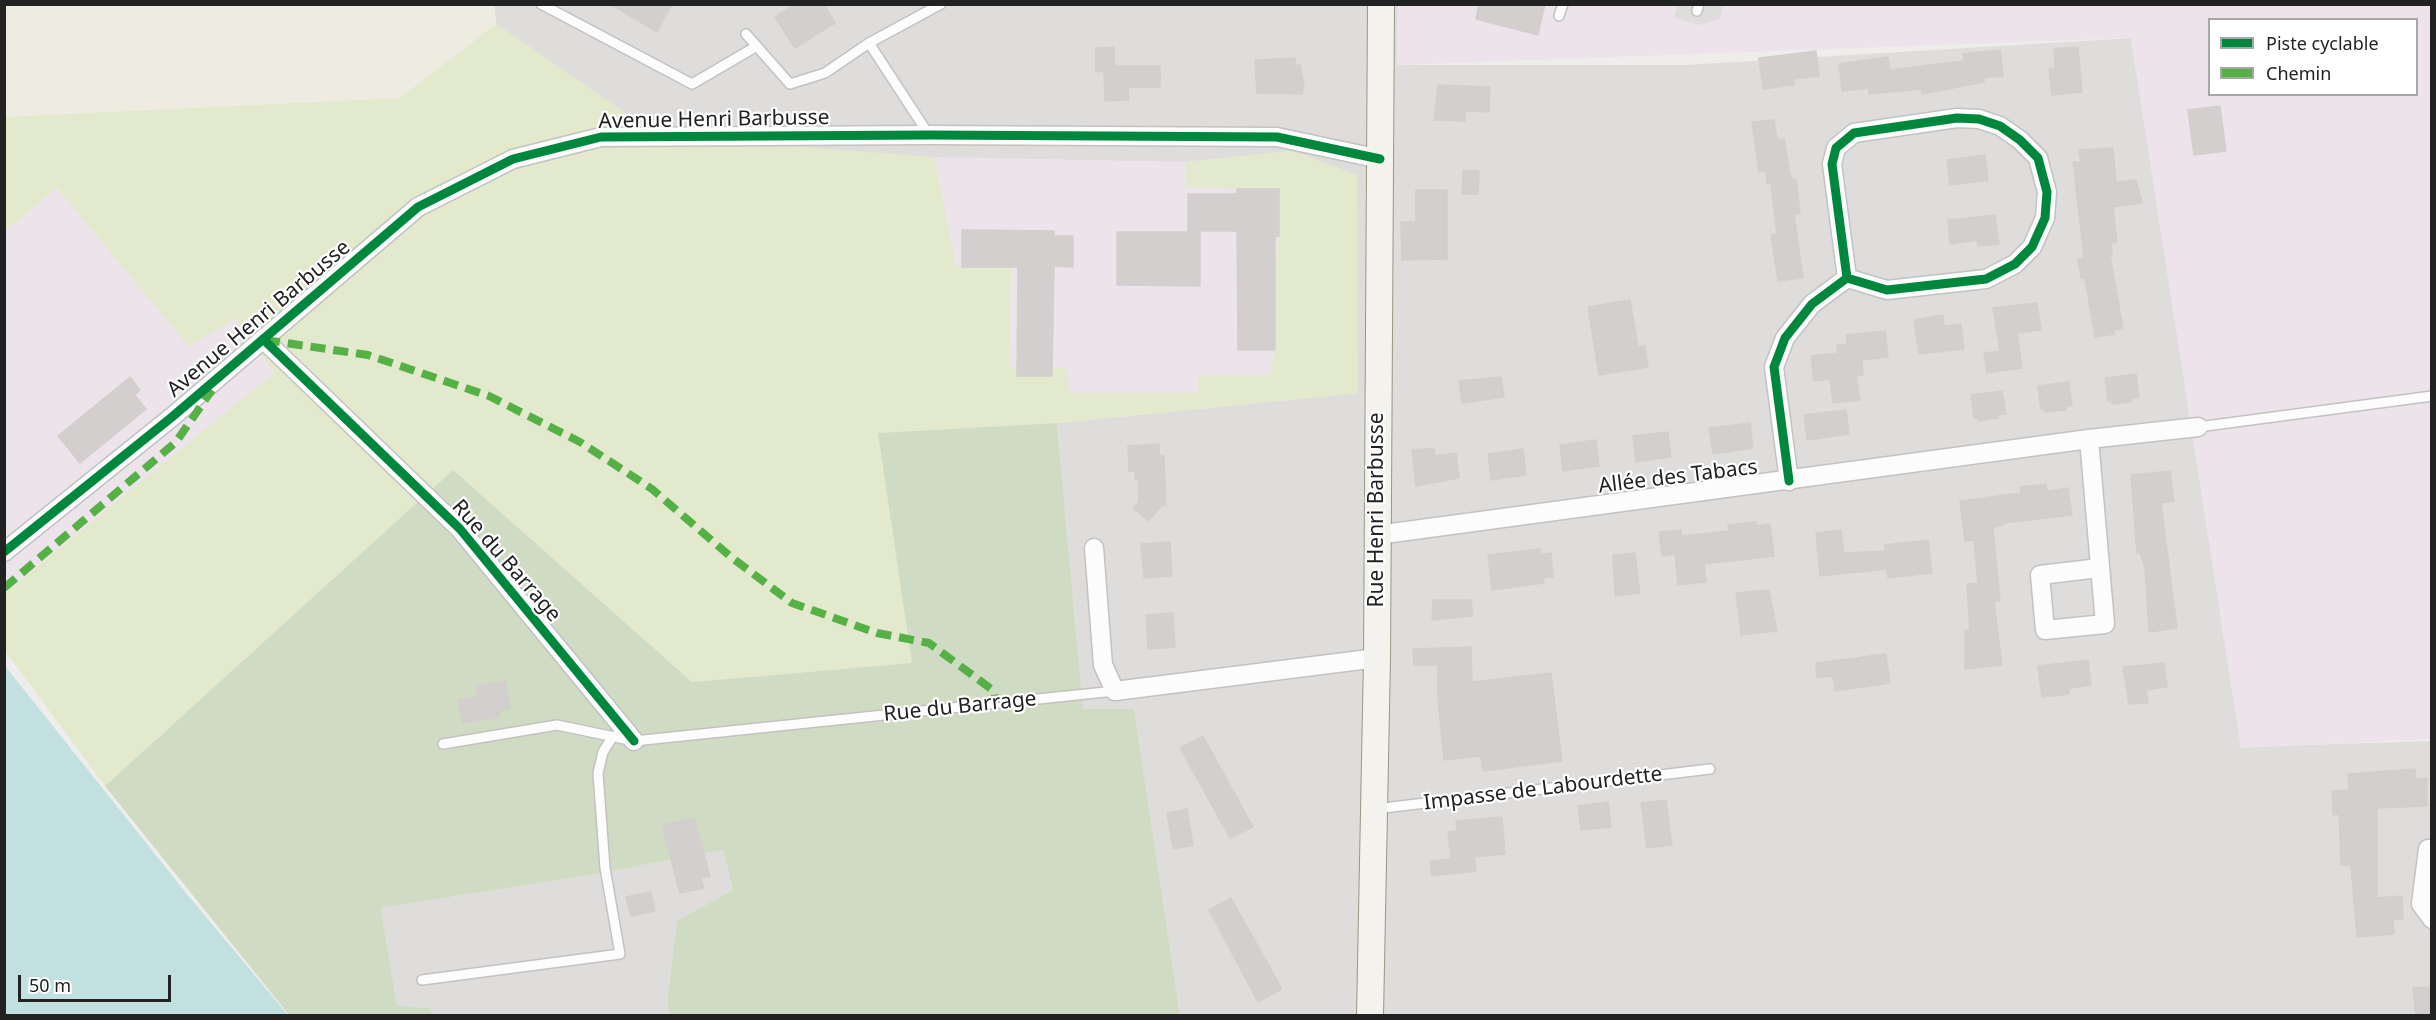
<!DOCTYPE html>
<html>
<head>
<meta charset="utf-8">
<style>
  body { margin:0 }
  #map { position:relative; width:2436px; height:1020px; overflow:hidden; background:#efedeb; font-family:"Noto Sans",sans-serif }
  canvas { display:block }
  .frame { position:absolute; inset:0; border:6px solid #222; pointer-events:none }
  .legend { position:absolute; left:2208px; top:18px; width:210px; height:78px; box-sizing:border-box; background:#fff; border:2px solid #a7a7a7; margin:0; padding:8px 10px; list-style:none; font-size:18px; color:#222 }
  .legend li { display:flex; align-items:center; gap:12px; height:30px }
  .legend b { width:30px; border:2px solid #a7a7a7 }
  .scale { position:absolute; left:18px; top:975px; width:153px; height:27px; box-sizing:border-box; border:3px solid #222; border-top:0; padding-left:8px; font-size:18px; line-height:21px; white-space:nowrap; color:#222; -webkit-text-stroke:4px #fff; paint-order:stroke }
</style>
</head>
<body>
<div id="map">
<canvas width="2436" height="1020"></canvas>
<div class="frame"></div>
<ul class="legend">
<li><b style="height:8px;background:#00873e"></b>Piste cyclable</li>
<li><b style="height:8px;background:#55b145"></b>Chemin</li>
</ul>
<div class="scale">50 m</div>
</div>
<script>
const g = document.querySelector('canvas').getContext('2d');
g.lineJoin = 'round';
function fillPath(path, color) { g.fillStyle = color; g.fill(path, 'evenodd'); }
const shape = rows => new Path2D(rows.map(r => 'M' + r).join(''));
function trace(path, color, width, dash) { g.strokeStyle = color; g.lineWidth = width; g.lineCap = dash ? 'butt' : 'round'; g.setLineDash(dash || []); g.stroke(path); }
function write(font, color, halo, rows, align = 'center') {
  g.font = font + ' "Noto Sans",sans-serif'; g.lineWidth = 4.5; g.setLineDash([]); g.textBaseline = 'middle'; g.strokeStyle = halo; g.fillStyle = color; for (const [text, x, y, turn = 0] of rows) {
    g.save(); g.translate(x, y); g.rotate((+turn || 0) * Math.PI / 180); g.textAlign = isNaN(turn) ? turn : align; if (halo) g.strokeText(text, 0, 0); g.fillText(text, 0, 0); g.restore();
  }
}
fillPath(shape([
  [494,5,1398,5,1397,65,1686,65,2131,38,2241,747,2431,741,2431,1015,1180,1015,1134,710,1083,709,1057,423,1358,393,1293,151,1186,162,686,155,496,24],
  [723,850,733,890,677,922,667,1001,670,1015,432,1016,430,1008,397,1007,381,908,596,874]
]), '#dfdddc');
fillPath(shape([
  [1398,5,2431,5,2431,739,2241,748,2131,38,1397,65],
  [2210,20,2416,20,2416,94,2210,94],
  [934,157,1186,162,1186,186,1279,189,1272,375,1198,376,1197,393,1068,393,1067,369,1009,368,1011,267,956,266,942,216],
  [57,188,189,346,235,318,274,374,5,593,5,231]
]), '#ece4ea');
fillPath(shape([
  [1677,5,1723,5,1720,19,1699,25,1674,18]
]), '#dedddc');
fillPath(shape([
  [494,4,496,24,400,98,5,117,4,5]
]), '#eeece0');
fillPath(shape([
  [496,24,659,136,934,157,956,266,1011,267,1009,368,1067,368,1069,393,1197,393,1198,376,1272,375,1279,189,1186,187,1186,162,1293,151,1357,175,1358,393,1057,423,879,433,912,663,692,682,453,470,105,786,5,651,5,593,274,373,235,318,189,347,57,188,5,231,5,117,400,98]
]), '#e2e9cd');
fillPath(shape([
  [1057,423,1083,709,1134,709,1180,1015,670,1015,667,1001,677,921,733,890,723,850,596,874,381,908,397,1006,430,1008,432,1015,289,1015,105,786,453,470,692,682,912,663,878,433]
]), '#d0dbc3');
fillPath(shape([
  [5,666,186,893,288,1015,5,1015]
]), '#c2e0df');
const building = shape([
  [610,4,672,4,657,32,610,4],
  [795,4,824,4,835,23,795,48,775,17,795,4],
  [1479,4,1545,4,1538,35,1476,19,1479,4],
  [1114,47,1114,66,1160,66,1160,87,1128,87,1129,100,1105,101,1104,71,1096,72,1096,48,1114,47],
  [2078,47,2082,92,2052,95,2049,69,2055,68,2054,49,2078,47],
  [2000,50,2003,76,1984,78,1984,82,1922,94,1921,89,1869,94,1869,88,1842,91,1839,64,1888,57,1890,70,1964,61,1963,54,2000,50],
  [1816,51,1819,76,1794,79,1794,85,1763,89,1759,58,1816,51],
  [1295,58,1295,65,1300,64,1304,86,1302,94,1257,93,1255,60,1295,58],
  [1438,85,1490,87,1489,112,1465,111,1465,121,1434,120,1438,85],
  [2220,106,2226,151,2194,155,2188,110,2220,106],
  [1774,120,1777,140,1784,139,1791,179,1796,179,1800,213,1794,214,1803,278,1778,281,1771,235,1777,234,1771,183,1767,184,1766,171,1759,172,1752,122,1774,120],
  [2113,148,2116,182,2136,180,2142,203,2113,207,2117,242,2111,243,2112,254,2110,255,2123,329,2113,330,2114,334,2095,337,2085,278,2081,278,2078,259,2084,258,2073,162,2081,162,2079,150,2113,148],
  [1985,155,1988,180,1950,185,1947,160,1985,155],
  [1463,170,1479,171,1478,194,1462,194,1463,170],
  [1237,189,1279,189,1279,236,1275,237,1275,350,1238,350,1237,231,1188,231,1188,194,1237,194,1237,189],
  [1416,190,1447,190,1447,259,1402,260,1401,222,1416,222,1416,190],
  [1995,215,1999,244,1978,246,1977,240,1950,244,1948,220,1995,215],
  [962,230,1054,231,1054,236,1073,236,1073,267,1054,266,1052,376,1017,376,1018,267,962,267,962,230],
  [1117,232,1200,232,1200,286,1117,285,1117,232],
  [1630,300,1638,347,1645,346,1648,367,1599,375,1588,307,1630,300],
  [2037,303,2041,330,2017,333,2022,368,1987,373,1984,353,2000,351,1993,308,2037,303],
  [1943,315,1944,326,1961,324,1964,349,1919,354,1914,320,1943,315],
  [1885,331,1888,357,1862,360,1863,375,1856,376,1860,400,1833,403,1830,379,1814,381,1811,356,1838,353,1837,345,1847,344,1846,335,1885,331],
  [2136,374,2139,397,2131,398,2132,402,2112,404,2112,400,2108,401,2105,378,2136,374],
  [130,377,140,390,135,395,146,409,80,463,58,436,130,377],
  [1501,377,1504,397,1462,403,1459,381,1501,377],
  [2069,382,2072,406,2065,406,2066,410,2045,412,2044,409,2041,409,2038,386,2069,382],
  [2002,391,2006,414,1997,415,1998,418,1978,421,1977,417,1974,418,1971,395,2002,391],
  [1846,410,1849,434,1807,440,1804,415,1846,410],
  [1750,423,1753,448,1713,454,1709,428,1750,423],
  [1668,432,1671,457,1636,462,1633,436,1668,432],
  [1596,440,1599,466,1563,471,1560,445,1596,440],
  [1159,444,1159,456,1164,456,1166,505,1161,506,1149,521,1133,508,1139,502,1138,479,1135,479,1135,471,1129,471,1128,446,1159,444],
  [1434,448,1435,456,1456,453,1459,478,1416,486,1412,450,1434,448],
  [1523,449,1526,475,1491,480,1488,454,1523,449],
  [2170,471,2174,501,2161,503,2177,628,2149,632,2145,568,2140,553,2137,553,2131,475,2170,471],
  [2046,484,2047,491,2068,488,2072,515,2003,523,2003,525,1993,527,2000,601,1994,601,2002,665,1965,669,1965,631,1970,630,1967,584,1978,583,1974,540,1965,541,1960,501,2021,493,2020,487,2046,484],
  [1756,522,1757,526,1770,524,1774,556,1704,564,1706,582,1678,585,1675,554,1662,556,1659,532,1681,530,1682,536,1729,531,1728,525,1756,522],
  [1841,530,1844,553,1885,551,1885,545,1928,540,1932,573,1888,578,1887,569,1820,576,1816,533,1841,530],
  [1170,542,1172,576,1144,578,1141,544,1170,542],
  [1540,549,1540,555,1551,553,1553,577,1543,578,1544,583,1492,590,1488,555,1540,549],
  [1635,553,1640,593,1615,596,1613,555,1635,553],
  [1769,590,1777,631,1741,635,1736,593,1769,590],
  [1433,600,1471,600,1473,616,1432,620,1433,600],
  [1173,613,1175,647,1148,649,1146,615,1173,613],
  [1471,647,1472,682,1551,673,1562,761,1483,771,1481,756,1444,760,1438,700,1438,665,1414,665,1413,649,1471,647],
  [1886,654,1890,683,1835,691,1833,676,1817,678,1816,663,1886,654],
  [2088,660,2091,685,2069,688,2069,694,2042,697,2038,666,2088,660],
  [2164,663,2167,687,2146,690,2148,703,2129,704,2123,667,2164,663],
  [506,681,510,709,498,711,499,717,463,723,458,700,477,697,476,686,506,681],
  [1203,736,1253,827,1230,838,1180,748,1203,736],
  [2415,769,2416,779,2427,778,2427,806,2377,808,2377,898,2402,896,2403,919,2393,920,2394,934,2357,937,2351,865,2341,865,2339,814,2333,815,2332,791,2349,790,2348,774,2415,769],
  [1666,800,1672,845,1647,848,1641,803,1666,800],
  [1608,802,1611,827,1581,830,1578,806,1608,802],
  [1187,809,1193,845,1173,849,1167,813,1187,809],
  [1502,817,1505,854,1474,857,1476,871,1432,876,1430,861,1451,859,1448,832,1457,831,1456,821,1502,817],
  [694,818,710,876,701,878,704,888,680,893,662,825,694,818],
  [651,892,655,911,631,916,626,897,651,892],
  [1231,898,1282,989,1258,1002,1209,910,1231,898],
  [2432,987,2432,1016,2416,1016,2413,988,2432,987]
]);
fillPath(building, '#d2cfce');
trace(building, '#d2cfcd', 1.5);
const lane = shape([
  [541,4,692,84,757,46],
  [1697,11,1699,4],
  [1559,16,1563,4],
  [746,34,790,84,825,73,869,43,941,4],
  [869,43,929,135],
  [2198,427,2432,396],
  [443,744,557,725,634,741,1115,691],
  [1375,809,1710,769],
  [422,980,620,954,605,868,598,773,603,752,613,736]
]);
const street = shape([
  [263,339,460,529,634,741],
  [2089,439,2105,624,2045,630,2040,575,2099,568],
  [1789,481,1774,367,1785,338,1812,304,1847,278,1887,290,1986,279,2015,264,2032,247,2045,218,2047,192,2038,158,2020,140,2000,126,1979,119,1957,118,1854,133,1836,148,1832,164,1847,278],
  [1377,535,2089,439,2198,427],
  [1094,548,1103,665,1115,691,1377,658],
  [4,552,172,417,418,207,513,159,601,137,929,135,1277,137,1380,159],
  [2428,849,2421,904,2432,919]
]);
const secondary = shape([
  [1370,1016,1377,658,1381,4]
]);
trace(lane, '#c3c2c1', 12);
trace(street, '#c3c2c1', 21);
trace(secondary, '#999684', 28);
trace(lane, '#fdfcfc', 9);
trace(street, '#fdfcfc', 18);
trace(secondary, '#f3f2ed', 26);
trace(shape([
  [265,340,368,355,489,396,580,442,652,489,731,557,792,603,877,633,929,643,994,691,996,703],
  [4,588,176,442,212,390]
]), '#55b145', 8, [15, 8]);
trace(shape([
  [263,339,460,529,634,741],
  [1789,481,1774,367,1785,338,1812,304,1847,278,1887,290,1986,279,2015,264,2032,247,2045,218,2047,192,2038,158,2020,140,2000,126,1979,119,1957,118,1854,133,1836,148,1832,164,1847,278],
  [4,552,172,417,418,207,513,159,601,137,929,135,1277,137,1380,159]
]), '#00873e', 9);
write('21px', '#222', '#fff', [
  ["Avenue Henri Barbusse",714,120,-1],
  ["Avenue Henri Barbusse",259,319,-40],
  ["Allée des Tabacs",1678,477,-7],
  ["Rue Henri Barbusse",1377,510,-90],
  ["Rue du Barrage",506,561,49],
  ["Rue du Barrage",960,707,-6],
  ["Impasse de Labourdette",1543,789,-7]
]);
</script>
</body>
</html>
